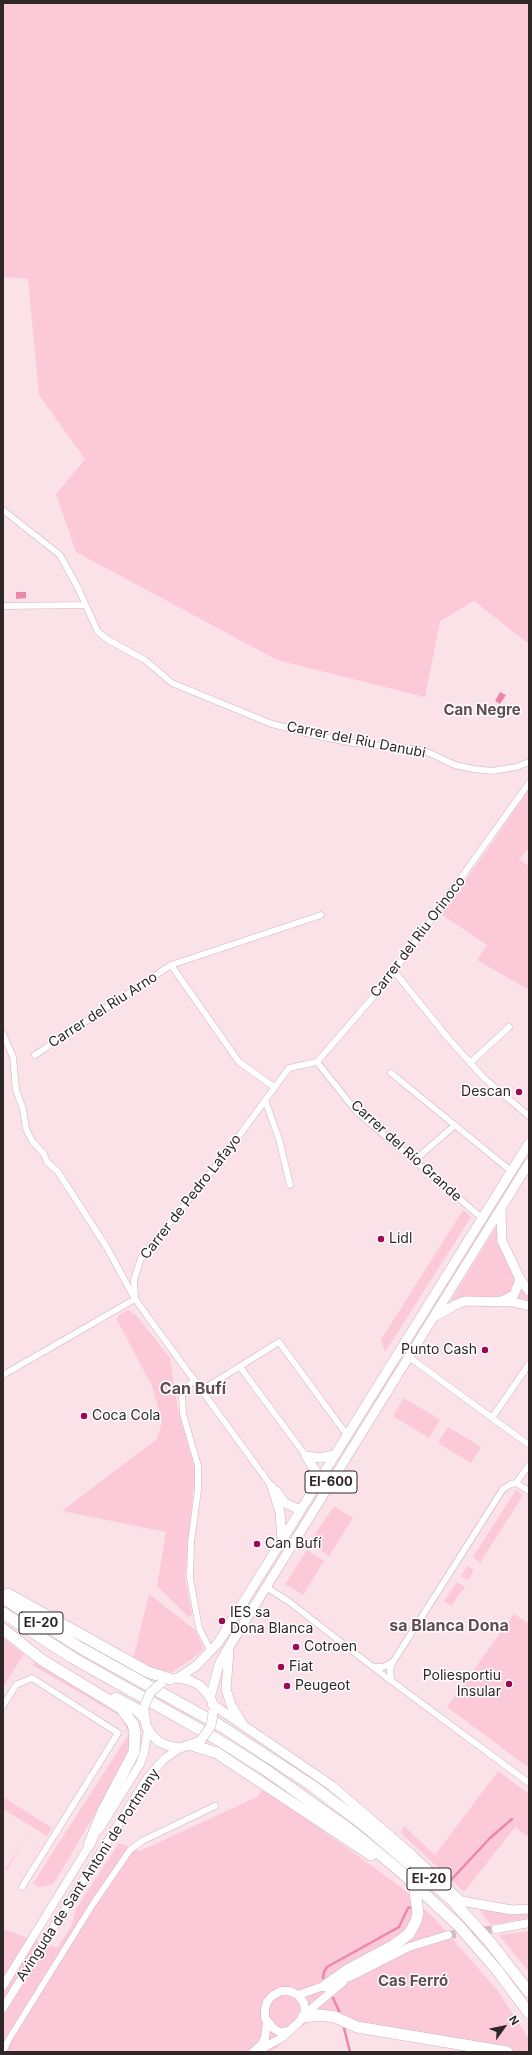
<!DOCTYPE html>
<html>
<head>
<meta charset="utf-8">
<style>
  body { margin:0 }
  #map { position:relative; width:532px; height:2055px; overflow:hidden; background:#fbe1e8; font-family:Inter,sans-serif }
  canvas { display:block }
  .frame { position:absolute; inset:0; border:4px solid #2f2628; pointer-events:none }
  .north { position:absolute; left:484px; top:2007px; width:40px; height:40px; -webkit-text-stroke:3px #fff; paint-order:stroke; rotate:57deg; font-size:11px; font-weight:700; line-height:16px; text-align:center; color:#2f2628 }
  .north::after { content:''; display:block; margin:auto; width:14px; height:18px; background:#2f2628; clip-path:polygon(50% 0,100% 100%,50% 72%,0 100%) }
</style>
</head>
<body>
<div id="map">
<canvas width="532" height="2055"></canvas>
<div class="frame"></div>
<div class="north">N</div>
</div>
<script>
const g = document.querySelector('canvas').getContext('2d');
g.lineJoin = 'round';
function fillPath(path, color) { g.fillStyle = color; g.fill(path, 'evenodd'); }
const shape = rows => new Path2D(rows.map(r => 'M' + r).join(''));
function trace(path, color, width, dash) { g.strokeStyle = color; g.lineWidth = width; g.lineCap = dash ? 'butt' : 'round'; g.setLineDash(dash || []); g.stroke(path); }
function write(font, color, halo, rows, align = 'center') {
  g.font = font + ' Inter,sans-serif'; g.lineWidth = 3; g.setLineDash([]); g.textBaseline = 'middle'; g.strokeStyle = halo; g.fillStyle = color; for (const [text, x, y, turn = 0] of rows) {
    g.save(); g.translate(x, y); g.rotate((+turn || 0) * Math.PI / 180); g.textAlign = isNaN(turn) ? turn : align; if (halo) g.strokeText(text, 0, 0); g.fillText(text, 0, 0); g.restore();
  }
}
fillPath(shape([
  [3,3,529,3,529,644,474,601,440,621,425,697,277,660,76,552,56,494,85,459,39,395,28,279,3,277],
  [529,788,529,848,519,859,529,866,529,990,477,960,487,945,441,914,493,842],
  [463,1210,471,1217,385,1352,381,1340],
  [496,1227,498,1237,512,1269,514,1283,511,1292,503,1296,464,1298,449,1304],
  [523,1289,529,1295,529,1303,516,1299],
  [128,1310,136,1315,170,1358,178,1410,195,1470,185,1578,192,1615,189,1617,157,1586,166,1532,62,1511,157,1439,162,1422,152,1386,117,1320,119,1315],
  [404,1398,440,1420,429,1438,393,1416],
  [448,1427,481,1447,471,1463,438,1443],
  [516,1490,523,1495,480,1563,473,1557],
  [334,1506,353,1518,329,1556,309,1543],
  [307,1550,324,1561,303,1595,285,1584],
  [468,1566,474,1570,468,1580,461,1576],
  [457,1582,465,1587,451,1606,444,1601],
  [149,1594,195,1630,204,1649,189,1661,172,1672,150,1669,133,1660],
  [514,1614,529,1624,529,1768,447,1707],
  [3,1638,24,1654,3,1687],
  [38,1660,118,1708,130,1724,133,1743,109,1790,56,1880,52,1884,45,1886,38,1887,33,1883,129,1734,120,1716,32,1665],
  [498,1771,529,1794,529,1837,515,1827,464,1892,401,1833,404,1826,435,1855],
  [263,1788,401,1887,435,1919,498,1991,529,2039,529,2052,481,2052,324,2018,313,2020,300,2027,275,2049,268,2052,3,2052,3,1929,57,1948,72,1925,76,1909,119,1843,140,1851,257,1797],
  [3,1797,52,1828,47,1836,3,1809],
  [28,1834,7,1870,10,1873,3,1868,6,1869],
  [479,1909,516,1914,529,1913,529,1918,491,1925],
  [529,1931,529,1972,499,1935]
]), '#fcc9d8');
fillPath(shape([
  [16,592,26,592,26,598,16,599],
  [500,692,506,695,500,704,495,701]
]), '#eb88a8');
trace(shape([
  [451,1880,490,1838,512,1819],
  [323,1978,324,1972,327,1967,399,1927,408,1908,412,1907],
  [333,1998,339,2011],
  [344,2028,350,2052]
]), '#eb88a8', 2.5);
trace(shape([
  [448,1935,496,1929]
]), '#d2bcc2', 8, [8, 4]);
const street = shape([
  [3,510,60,555,78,588,98,632,110,641,145,660,172,683,272,724,318,736,354,743,423,750,455,765,474,769,492,771,516,767,529,762],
  [3,606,86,605],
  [394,971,448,1038,485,1079,529,1116],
  [3,1034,13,1057,16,1090,23,1109,26,1129,32,1141,44,1154,47,1162,58,1172,106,1246,135,1299,272,1487],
  [35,1055,171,965],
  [317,1062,356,1111,482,1218],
  [470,1063,509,1027],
  [391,1073,511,1171],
  [274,1087,239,1062,171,965,321,915],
  [265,1100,279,1139,290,1185],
  [415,1160,455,1125],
  [135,1299,134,1280,141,1258,224,1156,289,1068,317,1062,387,981,529,783],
  [409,1357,529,1445],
  [240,1367,306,1456],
  [3,1375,135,1299],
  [194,1379,182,1395,183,1414,198,1466,198,1490,191,1542,190,1578,199,1628,211,1652],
  [202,1390,279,1342,347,1435],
  [492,1418,529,1364],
  [516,1483,529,1465],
  [266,1587,288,1601,386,1677,529,1783],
  [376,1667,383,1667,393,1662],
  [391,1679,390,1669,393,1662,503,1489,511,1484,516,1483,529,1491],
  [3,1706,16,1685,32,1678,118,1733,22,1887],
  [3,2052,9,2039,93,1904,130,1850,142,1841,215,1806]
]);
const secondary = shape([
  [99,1830,140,1764,144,1753,148,1730],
  [496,1929,529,1923],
  [3,1986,92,1841],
  [298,1995,352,1976,409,1947,448,1935],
  [3,2008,148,1777,164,1759,180,1748],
  [305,2014,343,1982],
  [254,2051,262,2044,265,2038,267,2022],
  [256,2052,283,2037,301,2020,305,2014,304,2003,298,1995,289,1991,281,1991,272,1996,267,2002,265,2009,265,2018,274,2029,280,2032,289,2031]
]);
const primary = shape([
  [501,1210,502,1241,520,1279,529,1291],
  [501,1301,514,1295,520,1279],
  [436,1316,455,1305,465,1301,513,1302,529,1306],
  [306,1456,320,1458,334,1455],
  [306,1456,320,1478],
  [272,1487,280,1512,282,1539],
  [276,1491,285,1503,300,1510],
  [229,1652,226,1689,231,1705,242,1723],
  [176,1678,189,1680,199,1685,207,1693,212,1701],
  [178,1678,196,1666,218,1643,529,1143],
  [210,1698,219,1665,224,1655,529,1163],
  [212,1704,332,1786,410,1853,461,1901,512,1910,529,1909],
  [144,1710,146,1726,151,1734,159,1742,169,1746,180,1748,198,1742]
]);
const highway = shape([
  [8,1594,148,1672,170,1679],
  [3,1598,79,1647,221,1726,311,1785,360,1822,451,1899,489,1941,529,1992],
  [3,1613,73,1658,215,1738,263,1768,353,1832,399,1870,459,1926,497,1970,529,2013],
  [3,1629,42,1660,121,1708,133,1724,135,1733,134,1752,103,1811,89,1845],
  [116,1698,136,1709,144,1717],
  [192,1745,217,1753,371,1855],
  [325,1986,349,1969,394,1945,409,1934,416,1921,418,1913,415,1892],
  [303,2017,320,2015,335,2017,357,2027,507,2052]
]);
trace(street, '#cdb4bb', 7);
trace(secondary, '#cdb4bb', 9);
trace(primary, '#cdb4bb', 10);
trace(highway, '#cdb4bb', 12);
trace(street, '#fff', 6);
trace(secondary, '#fff', 8);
trace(primary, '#fff', 9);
trace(highway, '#fff', 11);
const primaryBridge = shape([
  [144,1707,150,1693,161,1683],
  [201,1740,211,1726,213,1713]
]);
trace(primaryBridge, '#cdb4bb', 10, []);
trace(primaryBridge, '#fff', 9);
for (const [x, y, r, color] of [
  [519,1092,4,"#9d0753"],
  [381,1239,4,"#9d0753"],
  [485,1350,4,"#9d0753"],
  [84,1416,4,"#9d0753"],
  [257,1544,4,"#9d0753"],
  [222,1621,4,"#9d0753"],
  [296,1647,4,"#9d0753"],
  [281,1667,4,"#9d0753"],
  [509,1684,4,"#9d0753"],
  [287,1686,4,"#9d0753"]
]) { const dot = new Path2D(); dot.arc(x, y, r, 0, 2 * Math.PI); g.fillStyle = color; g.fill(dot); trace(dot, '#fff', 1.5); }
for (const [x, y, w] of [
  [331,1482,52],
  [41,1623,44],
  [429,1879,44]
]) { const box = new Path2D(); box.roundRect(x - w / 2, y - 11, w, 22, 3); g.fillStyle = '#fff'; g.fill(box); trace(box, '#2f2628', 1); }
write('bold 13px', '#2f2628', null, [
  ["EI-600",331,1482],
  ["EI-20",41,1623],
  ["EI-20",429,1879]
]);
write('14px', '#2f2628', '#fff', [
  ["Carrer del Riu Danubi",356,740,11],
  ["Carrer del Riu Orinoco",418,937,-53],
  ["Carrer del Riu Arno",103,1010,-33],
  ["Carrer del Río Grande",406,1151,42],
  ["Carrer de Pedro Lafayo",191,1197,-52],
  ["Avinguda de Sant Antoni de Portmany",88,1875,-57]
]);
write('14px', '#2f2628', '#fff', [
  ["Descan",511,1092,"right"],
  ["Lidl",389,1239],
  ["Punto Cash",477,1350,"right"],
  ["Coca Cola",92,1416],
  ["Can Bufí",265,1544],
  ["IES sa",230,1613],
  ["Dona Blanca",230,1629],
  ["Cotroen",304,1647],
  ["Fiat",289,1667],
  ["Poliesportiu",501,1676,"right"],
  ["Insular",501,1692,"right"],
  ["Peugeot",295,1686]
], 'left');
write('bold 15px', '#614c52', '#fff', [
  ["Can Negre",482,710],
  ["Cas Ferró",413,1981]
]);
write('bold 16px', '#614c52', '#fff', [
  ["Can Bufí",193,1389],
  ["sa Blanca Dona",449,1626]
]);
</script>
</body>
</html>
